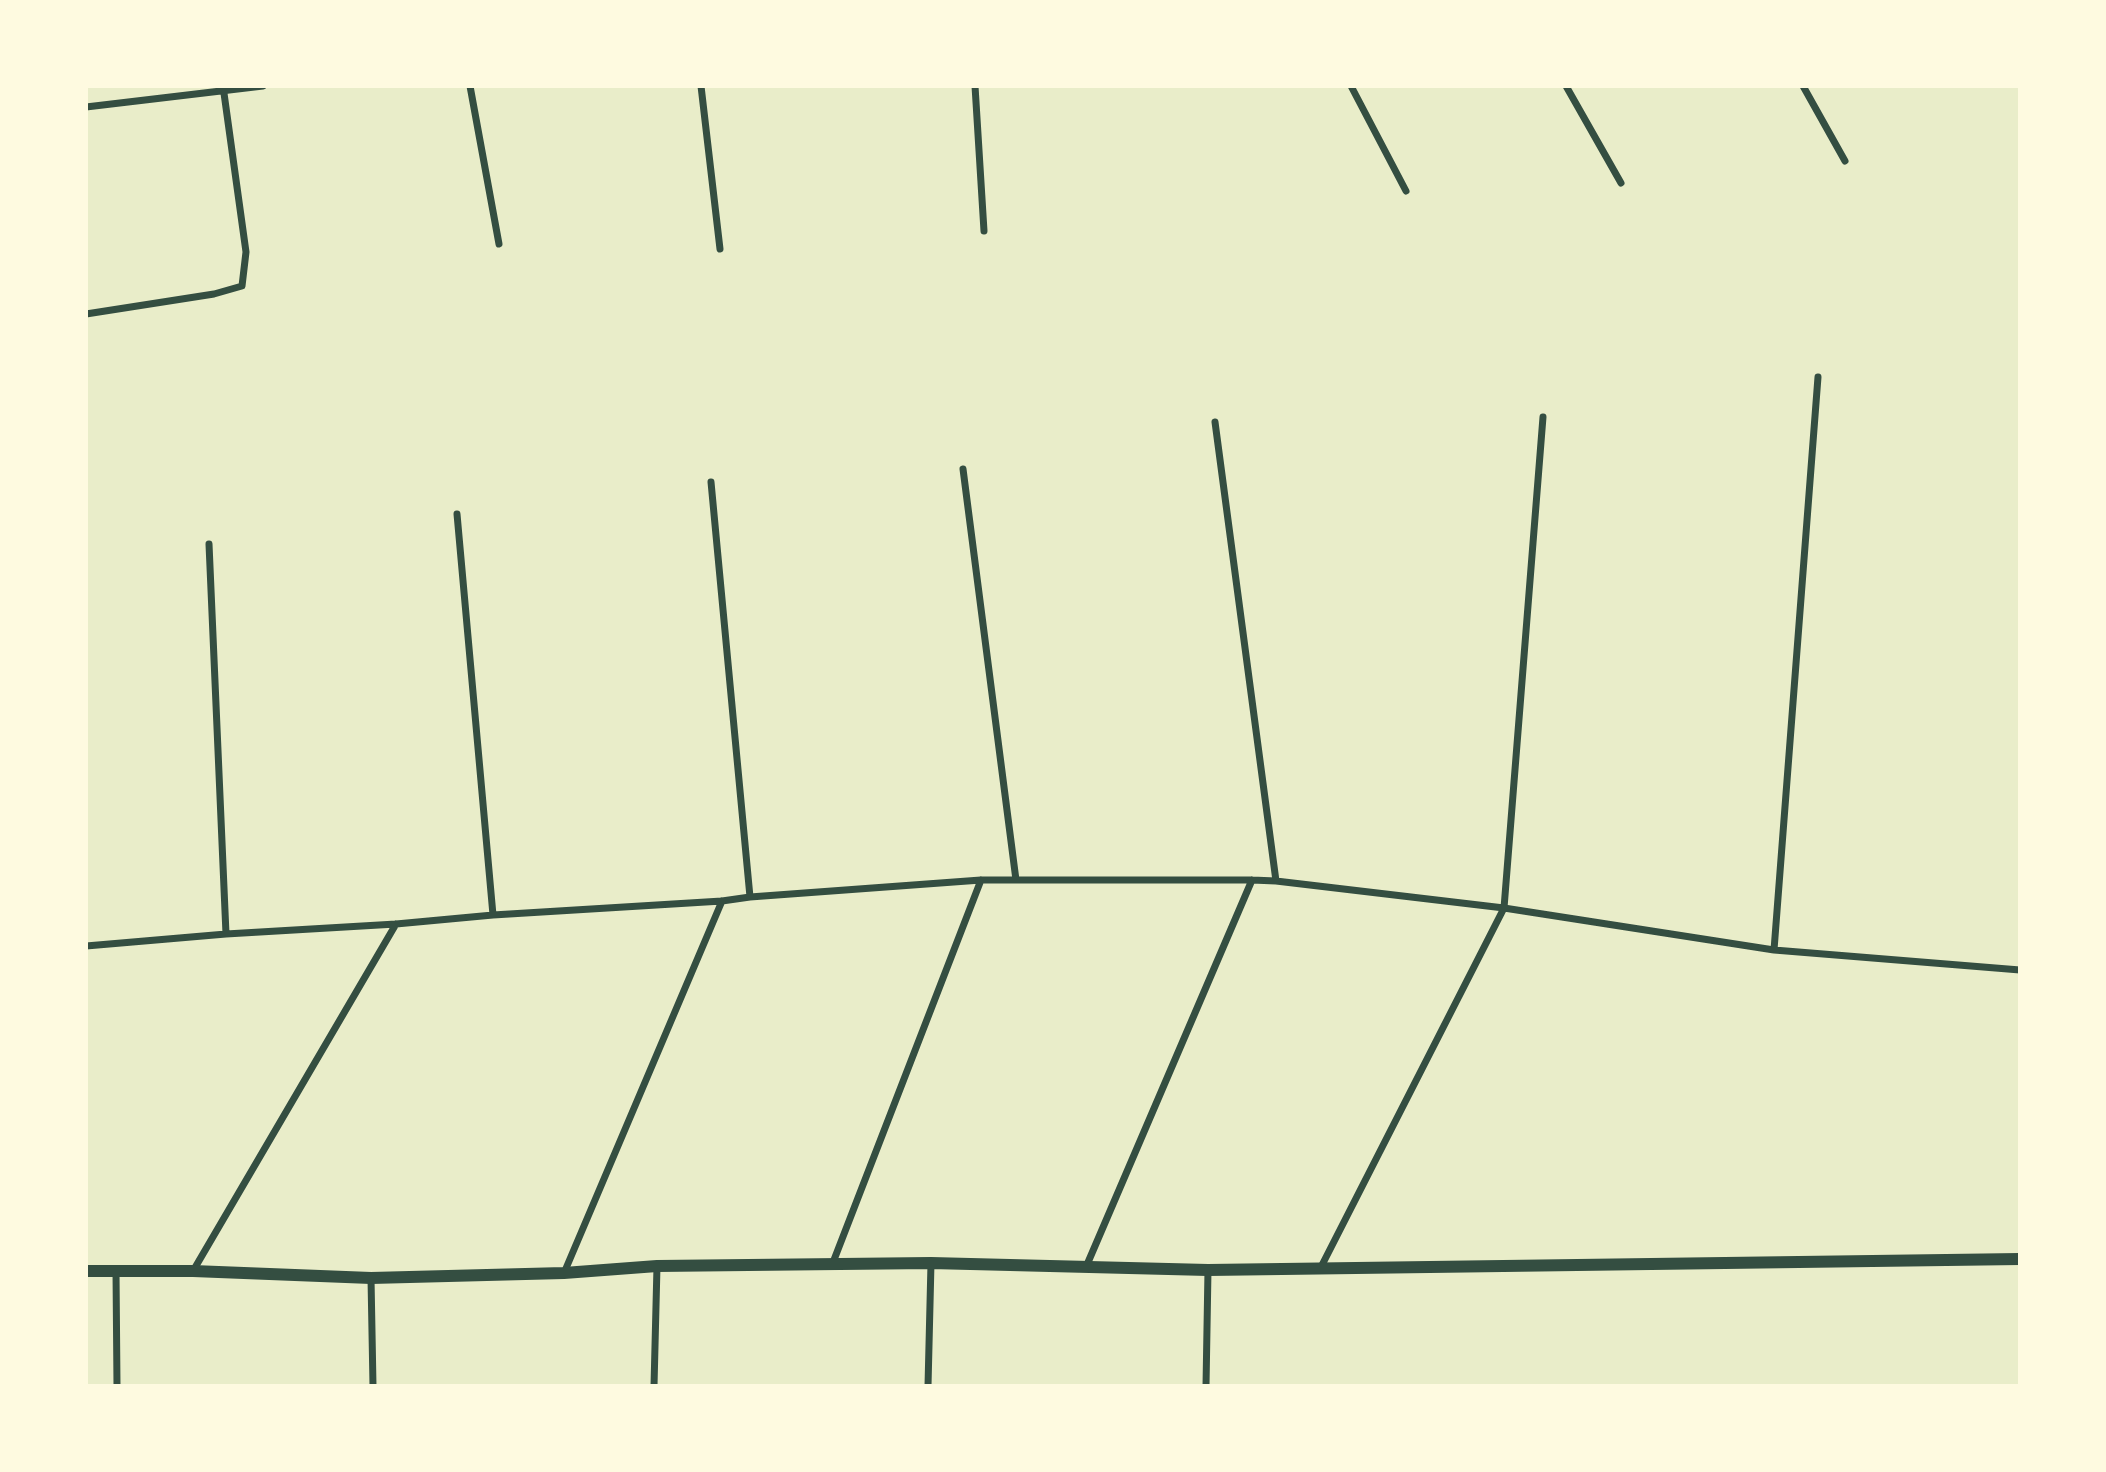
<!DOCTYPE html>
<html>
<head>
<meta charset="utf-8">
<style>
  body { margin:0 }
  #map { position:relative; width:2106px; height:1472px; overflow:hidden; background:#e9edc9; font-family:Signika,sans-serif }
  canvas { display:block }
  .frame { position:absolute; inset:0; border:88px solid #fefae0; pointer-events:none }
</style>
</head>
<body>
<div id="map">
<canvas width="2106" height="1472"></canvas>
<div class="frame"></div>
</div>
<script>
const g = document.querySelector('canvas').getContext('2d');
g.lineJoin = 'round';
const shape = rows => new Path2D(rows.map(r => 'M' + r).join(''));
function trace(path, color, width, dash) { g.strokeStyle = color; g.lineWidth = width; g.lineCap = dash ? 'butt' : 'round'; g.setLineDash(dash || []); g.stroke(path); }
trace(shape([
  [470,86,499,244],
  [701,86,720,249],
  [975,86,984,231],
  [1351,86,1406,191],
  [1566,86,1621,183],
  [1803,86,1845,161],
  [86,107,263,86],
  [86,314,214,294,242,286,246,252,223,86],
  [1215,422,1276,881],
  [963,469,1016,880],
  [711,482,750,897],
  [457,514,493,915],
  [209,544,226,934],
  [86,946,226,934,396,924,493,915,722,901,750,897,981,880,1252,880,1276,881,1504,908,1774,950,2020,970],
  [1774,950,1818,377],
  [832,1265,981,880],
  [1086,1267,1252,880],
  [1320,1269,1504,908,1543,417],
  [116,1271,117,1386],
  [193,1271,396,924],
  [564,1273,722,901],
  [371,1278,373,1386],
  [654,1386,657,1266],
  [928,1386,931,1263],
  [1206,1386,1208,1270]
]), '#344e41', 7);
trace(shape([
  [86,1271,193,1271,371,1278,564,1273,657,1266,931,1263,1208,1270,2020,1259]
]), '#344e41', 12);
</script>
</body>
</html>
